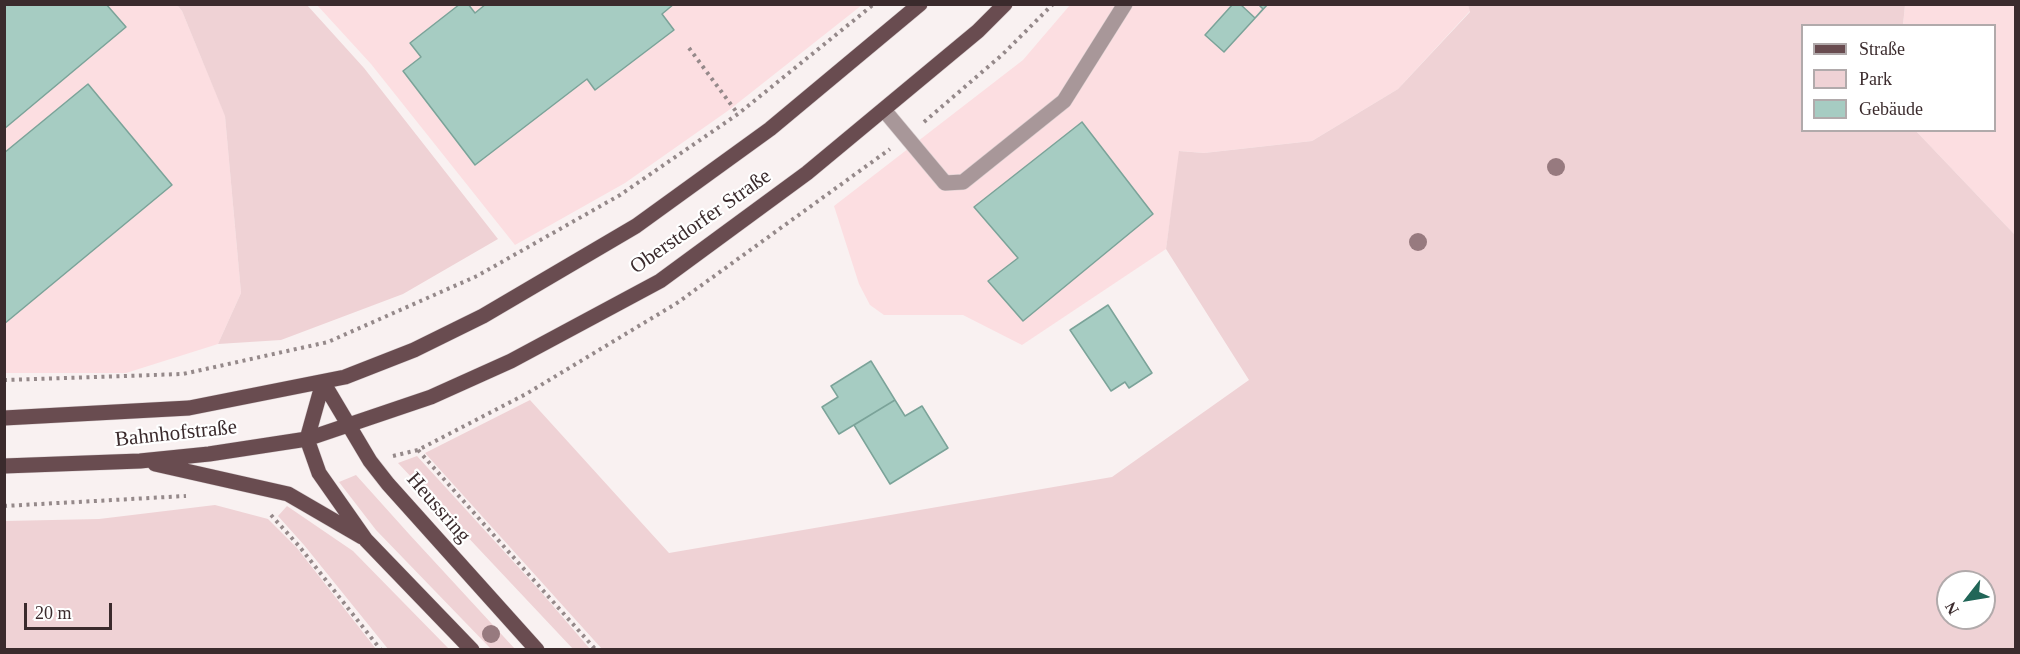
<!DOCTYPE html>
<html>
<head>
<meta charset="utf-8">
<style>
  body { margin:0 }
  #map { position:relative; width:2020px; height:654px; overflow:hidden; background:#f9f1f1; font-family:"Times New Roman",serif }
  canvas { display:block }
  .frame { position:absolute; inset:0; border:6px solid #3b2b2d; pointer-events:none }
  .legend { position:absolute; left:1801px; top:24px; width:195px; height:108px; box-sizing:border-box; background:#fff; border:2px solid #b1aaab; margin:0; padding:8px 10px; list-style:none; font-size:18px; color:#3b2b2d }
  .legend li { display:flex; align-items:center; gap:12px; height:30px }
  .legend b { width:30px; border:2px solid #b1aaab }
  .north { position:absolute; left:1936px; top:570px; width:60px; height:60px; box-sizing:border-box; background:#fff; border:2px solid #b1aaab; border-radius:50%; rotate:239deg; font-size:16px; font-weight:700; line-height:24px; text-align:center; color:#3b2b2d }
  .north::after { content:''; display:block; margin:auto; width:21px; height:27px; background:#216658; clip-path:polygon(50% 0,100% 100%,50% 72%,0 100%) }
  .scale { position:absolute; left:24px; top:603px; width:88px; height:27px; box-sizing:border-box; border:3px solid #3b2b2d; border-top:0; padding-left:8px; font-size:18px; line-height:21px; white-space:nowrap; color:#3b2b2d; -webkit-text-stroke:4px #fff; paint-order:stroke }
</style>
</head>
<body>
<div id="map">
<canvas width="2020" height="654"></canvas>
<div class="frame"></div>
<ul class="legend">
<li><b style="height:8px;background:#694c50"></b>Straße</li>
<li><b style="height:16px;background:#efd2d5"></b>Park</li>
<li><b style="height:16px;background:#a6ccc2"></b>Gebäude</li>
</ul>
<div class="north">N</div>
<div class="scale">20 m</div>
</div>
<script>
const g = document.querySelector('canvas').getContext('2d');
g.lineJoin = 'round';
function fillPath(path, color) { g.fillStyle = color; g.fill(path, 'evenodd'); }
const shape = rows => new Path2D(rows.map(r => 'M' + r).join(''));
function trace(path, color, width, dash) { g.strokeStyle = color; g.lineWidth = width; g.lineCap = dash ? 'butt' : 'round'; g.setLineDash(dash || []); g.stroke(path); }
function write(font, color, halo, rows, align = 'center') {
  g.font = font + ' "Times New Roman",serif'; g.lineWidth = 4.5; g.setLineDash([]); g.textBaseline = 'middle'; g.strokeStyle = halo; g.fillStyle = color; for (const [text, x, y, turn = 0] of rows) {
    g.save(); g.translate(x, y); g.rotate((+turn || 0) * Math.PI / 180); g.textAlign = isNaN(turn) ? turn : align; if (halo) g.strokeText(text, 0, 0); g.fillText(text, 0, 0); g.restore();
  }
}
fillPath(shape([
  [5,5,177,5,182,11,225,115,241,293,218,344,126,373,5,373],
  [317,5,862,5,729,110,625,183,515,245,371,64],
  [1070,5,1468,5,1470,11,1398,89,1312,141,1204,153,1180,151,1166,249,1022,345,963,315,884,315,870,305,859,284,834,206,1023,60],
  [1905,5,2015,5,2015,235,1916,131,1994,130,1994,26,1903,26]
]), '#fcdee1');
fillPath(shape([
  [177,5,307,5,364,68,498,239,403,294,281,340,218,344,241,293,225,116,182,11],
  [1468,5,1905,5,1903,25,1802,26,1802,130,1916,131,2015,235,2015,649,602,649,425,453,530,400,669,553,1112,477,1249,380,1166,249,1179,151,1204,153,1312,141,1398,89,1470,12],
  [1948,582,1984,582,1984,618,1948,618],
  [417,456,541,592,590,649,573,649,398,463],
  [356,475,409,534,515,649,491,649,376,530,339,482],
  [215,505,268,519,297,548,376,649,5,649,5,521,99,519],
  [287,506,353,551,449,649,388,649,304,545,278,516]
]), '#efd2d5');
const building = shape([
  [4,4,106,4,126,27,4,129,4,4],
  [460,4,468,4,475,13,486,4,674,4,662,14,674,30,595,90,587,79,475,165,403,71,421,57,410,43,460,4],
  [1233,4,1268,4,1224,52,1205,35,1233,4],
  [1240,4,1258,4,1263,9,1255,18,1240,4],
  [88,84,172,185,4,324,4,153,88,84],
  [1082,122,1153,214,1023,321,988,281,1018,258,974,207,1082,122],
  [1108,305,1152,373,1129,388,1125,382,1111,391,1070,330,1108,305],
  [871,361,895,400,839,434,822,407,838,397,831,386,871,361],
  [895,400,905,416,922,406,948,448,890,484,854,425,895,400]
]);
fillPath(building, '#a6ccc2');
trace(building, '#7ba399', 1.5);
const service = shape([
  [884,110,945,183,963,182,1064,101,1125,4]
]);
const primary = shape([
  [323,382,370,461,388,484,537,650],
  [4,418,189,408,345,377,414,350,483,316,636,226,770,129,920,4],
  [307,439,319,473,366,540,472,650],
  [307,439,323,382],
  [155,464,288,494,362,537],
  [4,466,140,461,209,454,307,439,431,397,511,361,660,281,807,173,978,31,1005,4]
]);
trace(service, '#d7cdce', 16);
trace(primary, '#d7cdce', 16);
trace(shape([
  [689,48,738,114],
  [924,122,1003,54,1053,4],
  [4,380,183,374,328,342,477,276,620,195,738,114,874,4],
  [418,450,596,650],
  [393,456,418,450,526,394,677,303,890,149],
  [4,506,186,496],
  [271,515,299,546,381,650]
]), '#95898a', 4, [3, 4.5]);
trace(service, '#a89799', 15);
trace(primary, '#694c50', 15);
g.fillStyle = '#977a7f';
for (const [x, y] of [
  [1556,167],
  [1418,242],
  [491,634]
]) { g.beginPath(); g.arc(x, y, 9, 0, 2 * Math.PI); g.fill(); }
write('21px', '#3b2b2d', '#fff', [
  ["Oberstdorfer Straße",701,222,-35],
  ["Bahnhofstraße",176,434,-6],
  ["Heussring",438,508,49]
]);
</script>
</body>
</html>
